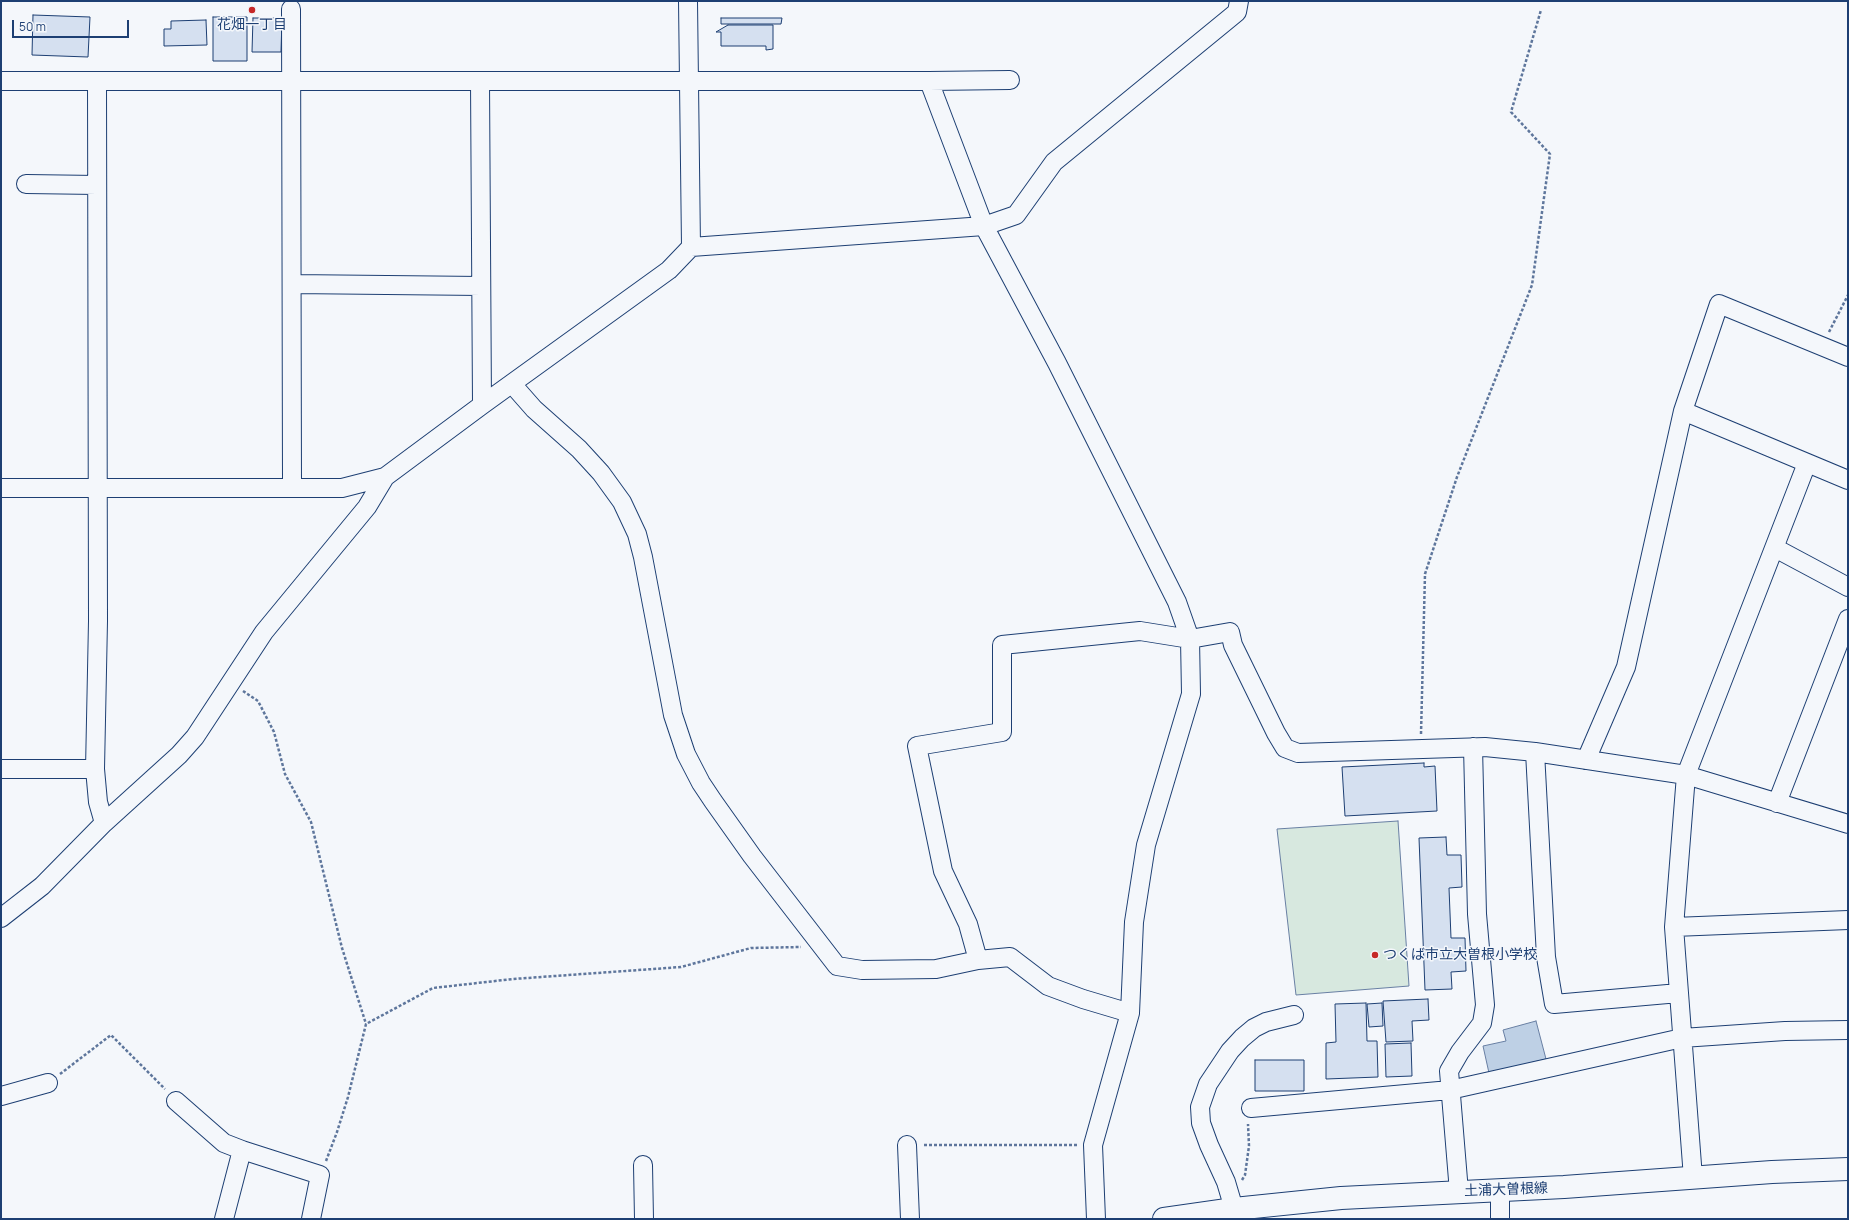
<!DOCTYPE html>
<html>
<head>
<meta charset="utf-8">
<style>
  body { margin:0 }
  #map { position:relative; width:1849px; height:1220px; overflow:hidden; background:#f4f7fb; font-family:Manrope,sans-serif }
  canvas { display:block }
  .frame { position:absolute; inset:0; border:2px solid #1d3f73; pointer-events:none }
  .scale { position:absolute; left:12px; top:20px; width:117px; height:18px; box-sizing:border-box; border:2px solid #1d3f73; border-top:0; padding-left:5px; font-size:12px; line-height:14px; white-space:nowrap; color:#1d3f73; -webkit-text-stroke:3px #f4f7fb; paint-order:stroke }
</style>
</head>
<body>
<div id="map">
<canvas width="1849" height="1220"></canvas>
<div class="frame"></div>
<div class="scale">50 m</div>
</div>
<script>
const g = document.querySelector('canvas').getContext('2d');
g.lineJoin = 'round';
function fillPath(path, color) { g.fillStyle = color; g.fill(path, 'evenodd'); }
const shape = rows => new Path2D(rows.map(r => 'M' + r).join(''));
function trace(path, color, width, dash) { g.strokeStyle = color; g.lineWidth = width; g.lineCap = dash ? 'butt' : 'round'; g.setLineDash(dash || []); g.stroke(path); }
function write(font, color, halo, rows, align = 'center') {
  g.font = font + ' Manrope,"Noto Sans JP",sans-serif'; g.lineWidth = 3; g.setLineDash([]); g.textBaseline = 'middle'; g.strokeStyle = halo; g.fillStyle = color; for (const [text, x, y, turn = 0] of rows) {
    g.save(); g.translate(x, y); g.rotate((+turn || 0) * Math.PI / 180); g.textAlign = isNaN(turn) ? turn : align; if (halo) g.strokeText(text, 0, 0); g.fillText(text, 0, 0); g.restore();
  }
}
const green = shape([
  [1398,821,1409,986,1296,995,1277,829,1398,821]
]);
fillPath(green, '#d7e8df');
trace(green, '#687fa3', 1);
const water = shape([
  [1536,1021,1546,1059,1489,1073,1483,1046,1506,1041,1503,1030,1536,1021]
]);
fillPath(water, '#bed0e5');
trace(water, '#687fa3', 1);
const building = shape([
  [33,15,90,17,88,57,32,55,33,15],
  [213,17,247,17,247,61,213,61,213,17],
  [253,18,282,18,281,52,252,52,253,18],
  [721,18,782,18,781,24,721,24,721,18],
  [206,20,207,45,164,46,164,29,171,29,171,21,206,20],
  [728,25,773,25,773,49,766,50,766,46,721,46,721,32,716,32,728,25],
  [1424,763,1424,767,1435,766,1437,811,1345,816,1342,767,1424,763],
  [1446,837,1447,855,1461,855,1462,887,1449,888,1451,938,1465,938,1466,971,1451,972,1452,989,1425,990,1419,838,1446,837],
  [1428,999,1429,1020,1412,1021,1413,1041,1386,1042,1383,1001,1428,999],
  [1366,1003,1367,1041,1377,1041,1378,1077,1326,1079,1326,1043,1336,1042,1335,1004,1366,1003],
  [1382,1003,1383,1026,1369,1027,1367,1004,1382,1003],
  [1411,1043,1412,1076,1386,1077,1385,1044,1411,1043],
  [1255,1060,1304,1060,1304,1091,1255,1091,1255,1060]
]);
fillPath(building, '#d5e0f0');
trace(building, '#1d3f73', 1);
const minor = shape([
  [688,1,691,247],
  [291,9,292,487],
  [1,81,929,81,984,226,1057,363,1177,602,1190,639,1191,694,1146,845,1134,922,1130,1013,1093,1145,1096,1219],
  [97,81,98,621,95,769,98,802,104,823],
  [480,81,482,405],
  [929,81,1010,80],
  [26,184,97,185],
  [292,284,481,286],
  [512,384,534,409,579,449,601,473,622,502,637,534,643,557,673,715,686,754,701,783,713,801,752,856,837,966,862,970,936,969,978,960,1010,957,1048,986,1083,999,1130,1013],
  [1683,411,1848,480],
  [1,488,342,488,385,477,482,405,669,270,691,247,984,226,1016,215,1054,162,1231,17,1237,12,1239,1],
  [1775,548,1848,587],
  [1535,752,1546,957,1554,1004,1679,993],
  [1586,760,1626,667,1683,411,1719,304,1848,357],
  [1,769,95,769],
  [1777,803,1848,619],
  [1,918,42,886,104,823,179,755,195,737,264,632,367,507,385,477],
  [1674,927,1848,920],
  [978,960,968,924,943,871,917,746,1002,732,1002,645,1140,631,1190,639,1230,632,1233,645,1276,733,1285,748,1298,753,1485,747,1535,752,1686,775,1848,824],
  [1,1096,48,1083],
  [176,1101,224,1143,242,1150],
  [1251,1108,1450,1090,1682,1038,1785,1031,1848,1030],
  [907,1145,910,1219],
  [643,1165,644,1219],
  [1693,1178,1674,927,1686,775,1807,463],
  [1500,1189,1500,1219],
  [1459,1192,1449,1071,1460,1052,1482,1023,1485,1005,1477,914,1473,747],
  [1234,1209,1226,1182,1209,1145,1201,1123,1200,1107,1208,1084,1230,1051,1242,1038,1254,1028,1266,1022,1294,1015],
  [224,1219,242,1150,320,1175,311,1219]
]);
const major = shape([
  [1164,1219,1234,1209,1341,1198,1564,1187,1772,1172,1848,1169]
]);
trace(minor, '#1d3f73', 20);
trace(major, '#1d3f73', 24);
trace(shape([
  [1829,332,1848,295],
  [243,691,258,701,274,732,285,774,311,822,342,948,366,1024],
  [1421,734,1425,574,1457,477,1532,285,1550,154,1511,112,1541,10],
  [60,1074,111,1035,165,1089],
  [924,1145,1077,1145],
  [326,1161,337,1132,348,1097,366,1024,433,988,513,979,681,967,751,948,801,947],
  [1242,1180,1245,1175,1249,1146,1248,1124]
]), '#5e769c', 2.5, [3, 2]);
trace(minor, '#f4f7fb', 18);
trace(major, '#f4f7fb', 22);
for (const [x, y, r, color] of [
  [252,10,4,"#c62828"],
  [1375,955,4,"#c62828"]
]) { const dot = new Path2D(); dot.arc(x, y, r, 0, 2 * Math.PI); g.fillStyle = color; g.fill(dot); trace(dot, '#f4f7fb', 1.5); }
write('14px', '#1d3f73', '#f4f7fb', [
  ["花畑一丁目",252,25],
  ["つくば市立大曽根小学校",1383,955,"left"]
]);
write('14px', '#1d3f73', '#f4f7fb', [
  ["土浦大曽根線",1506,1190,-2]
]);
</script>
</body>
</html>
